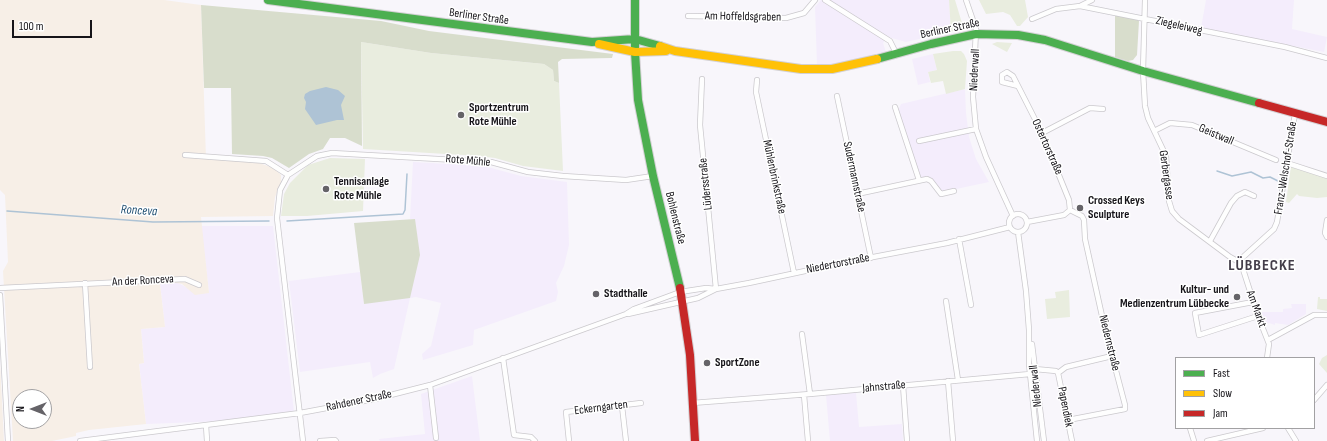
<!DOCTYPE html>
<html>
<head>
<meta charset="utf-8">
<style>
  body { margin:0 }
  #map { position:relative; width:1327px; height:441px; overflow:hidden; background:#f8f6fb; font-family:"Sofia Sans Condensed",sans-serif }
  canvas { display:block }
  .legend { position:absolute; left:1175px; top:357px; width:140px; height:72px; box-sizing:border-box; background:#fff; border:1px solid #a2a1a3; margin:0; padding:5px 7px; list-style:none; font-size:12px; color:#161419 }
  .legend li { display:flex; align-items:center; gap:8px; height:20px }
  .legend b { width:20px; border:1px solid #a2a1a3 }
  .north { position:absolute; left:12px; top:389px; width:40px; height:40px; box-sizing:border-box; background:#fff; border:1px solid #a2a1a3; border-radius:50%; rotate:270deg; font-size:11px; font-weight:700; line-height:16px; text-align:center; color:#161419 }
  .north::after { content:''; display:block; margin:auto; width:14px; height:18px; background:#656368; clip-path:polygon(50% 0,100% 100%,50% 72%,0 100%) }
  .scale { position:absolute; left:12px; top:20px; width:80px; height:18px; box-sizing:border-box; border:2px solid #161419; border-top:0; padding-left:5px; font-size:12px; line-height:14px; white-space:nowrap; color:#161419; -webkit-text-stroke:3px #fff; paint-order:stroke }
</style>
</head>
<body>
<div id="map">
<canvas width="1327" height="441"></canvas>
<ul class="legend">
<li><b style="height:5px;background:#4caf50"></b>Fast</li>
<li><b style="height:5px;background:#ffc107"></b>Slow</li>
<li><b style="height:5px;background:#c62828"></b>Jam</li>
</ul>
<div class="north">N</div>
<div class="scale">100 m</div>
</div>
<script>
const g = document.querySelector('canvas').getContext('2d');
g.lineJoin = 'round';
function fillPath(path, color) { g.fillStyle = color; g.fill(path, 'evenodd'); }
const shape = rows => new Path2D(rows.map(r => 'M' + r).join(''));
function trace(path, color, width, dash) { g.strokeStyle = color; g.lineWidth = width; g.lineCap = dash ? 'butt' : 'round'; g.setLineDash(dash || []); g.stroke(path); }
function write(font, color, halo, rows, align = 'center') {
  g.font = font + ' "Sofia Sans Condensed",sans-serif'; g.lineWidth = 3; g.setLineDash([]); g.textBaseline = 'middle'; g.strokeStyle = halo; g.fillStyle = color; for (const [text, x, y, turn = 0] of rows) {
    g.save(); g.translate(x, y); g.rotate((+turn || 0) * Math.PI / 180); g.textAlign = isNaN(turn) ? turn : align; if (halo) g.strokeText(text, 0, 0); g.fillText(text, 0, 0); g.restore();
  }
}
fillPath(shape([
  [821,0,949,0,951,32,906,42,888,37,883,43,886,52,882,55,842,64,817,65,815,7],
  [1206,0,1294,0,1292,29,1327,37,1324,52,1201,28],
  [933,54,937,70,928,72,930,82,918,85,912,59],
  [965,89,966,113,969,137,976,159,989,182,942,192,930,177,921,178,898,111,901,104],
  [413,162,484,166,521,176,567,182,569,245,564,266,556,283,558,292,556,301,474,330,473,345,423,360,422,354,431,346,441,303,416,297,410,298,394,369,380,374,373,378,370,362,300,372,289,281,360,272,364,304,414,219,410,219],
  [201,226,273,226,294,412,225,421,146,424,139,364,144,363,141,329,165,327,160,284,176,282,186,287,209,293],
  [1291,304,1306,304,1306,314,1288,325,1275,323,1275,325,1269,323,1266,325,1262,323,1262,312,1283,312,1283,309,1292,308],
  [472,376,480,441,380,441,379,439,425,434,421,394],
  [856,393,859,427,902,424,903,441,830,441,826,395]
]), '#f4edfc');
fillPath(shape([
  [0,0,164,0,201,5,206,159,256,162,274,168,281,175,281,182,275,197,273,216,201,217,209,293,195,295,182,284,176,283,160,284,165,327,141,329,144,363,139,364,146,424,89,430,76,433,76,436,52,441,13,441,3,271,8,262,5,195,0,190],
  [20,397,44,397,44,421,20,421],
  [0,362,4,441,0,441]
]), '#f7efe7');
fillPath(shape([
  [949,0,955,0,962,23,959,28,951,32],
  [979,0,1025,0,1028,17,1020,26,1017,26,1010,15,1003,12,986,14],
  [361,42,431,53,544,64,553,70,554,81,559,83,563,171,523,166,495,158,479,156,363,149],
  [997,42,1012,43,1007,52,992,44],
  [953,51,961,51,964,54,967,61,965,89,946,94,943,81,931,83,928,72,937,70,933,54],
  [330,158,365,159,363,211,307,216,281,216,284,194,290,183,308,165],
  [1291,166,1327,178,1327,197,1317,198,1299,196,1297,194,1289,203,1286,202],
  [1069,290,1070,317,1047,319,1045,299,1056,298,1055,292],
  [1318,297,1320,297,1320,299,1327,299,1327,311,1317,309],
  [1327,355,1327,373,1319,364,1322,358]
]), '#e9eddf');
fillPath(shape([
  [201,5,381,21,429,31,613,54,612,58,562,59,558,62,559,83,554,81,553,70,544,64,431,53,361,42,362,146,345,138,330,138,323,149,309,154,289,168,272,158,263,156,232,154,231,88,204,88],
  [1115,15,1137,19,1139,21,1137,55,1133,60,1128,61,1115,57],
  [415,219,420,255,410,298,364,304,354,223]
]), '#d8ddcc');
fillPath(shape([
  [326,87,338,90,345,96,341,105,344,120,337,120,316,125,305,109,306,102,304,98,305,94,310,91]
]), '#aec3d5');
trace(shape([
  [1217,171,1232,176,1251,172,1263,178,1270,177,1278,181],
  [7,211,153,222,269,221],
  [287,221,403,214,405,210,407,174]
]), '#aec3d5', 1.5);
const street = shape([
  [825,0,890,41,897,55],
  [966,0,976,29,973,97,976,129,986,157,1013,216],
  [1145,0,1143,71,1145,106,1148,118,1166,156,1169,201,1172,211,1179,219,1230,257,1241,263],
  [1080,6,1092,0],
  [688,16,786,18,804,13,815,0],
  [1032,19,1056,9,1080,6,1285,47,1327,58],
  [702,79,700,125,716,289],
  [757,80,756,92,794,273],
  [1018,86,1002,82,1002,75,1007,72,1013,76,1041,131,1069,200,1070,210],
  [837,96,871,258],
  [895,107,919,180],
  [1154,131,1170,123,1192,125,1276,160],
  [1042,133,1090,108,1103,109],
  [919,141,976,129],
  [185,155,266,161,288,175],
  [1287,163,1327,176],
  [857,194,927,179,931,181,941,194,954,191],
  '1009 223a9 9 0 1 1 18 0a9 9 0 1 1-18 0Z',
  [1327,220,1325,233,1327,237],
  [1027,222,1064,215,1070,210],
  [1018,232,1026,291,1029,330,1029,364,1037,441],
  [959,239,971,305],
  [1210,241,1231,203,1237,196,1245,192,1254,196],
  [85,283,90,367],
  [0,288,185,279,199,285],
  [0,295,8,441],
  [946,301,958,380],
  [1253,302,1195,313,1199,335,1258,316],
  [628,314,698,298,716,289],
  [802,334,810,394],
  [1268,340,1314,315,1327,315],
  [1032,344,1044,441],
  [503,358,514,435,531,437,535,441],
  [1267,358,1269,344,1258,316,1241,263,1242,258,1274,229,1277,222,1295,114],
  [1035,369,1056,371,1058,373],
  [1058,373,1072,441],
  [1058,373,1066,367,1112,356],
  [948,381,953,441],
  [430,385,436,438],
  [903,385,907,441],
  [804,395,808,441],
  [1314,400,1327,385],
  [692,403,810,394,1030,374],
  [622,406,626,441],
  [1068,420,1125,409,1125,405,1104,325,1085,239,1084,220,1082,216,1070,210],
  [206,425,207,441],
  [1190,428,1194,441],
  [1288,428,1296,441],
  [80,441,300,413,375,399,430,385,626,314,634,309,680,292,706,288,716,289,749,283,847,262,947,243,1010,227],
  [303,441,277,218,280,190,288,175,317,156,332,153,491,162,528,172,563,176,626,180,653,176],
  [320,441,335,440,336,441],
  [569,441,566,412,641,403],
  [1207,441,1263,428]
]);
const fast = shape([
  [268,0,592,42,635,39,660,46],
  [635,0,635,52,638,100,653,176,680,288],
  [877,59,931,44,976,34,1018,35,1045,40,1143,71,1259,103]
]);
const slow = shape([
  [599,44,635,52,666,51],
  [660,46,675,51,801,69,832,69,877,59]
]);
const jam = shape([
  [1259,103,1327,122],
  [680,288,690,355,695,441]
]);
trace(street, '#cbc9cd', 6);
trace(fast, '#d3d1d4', 10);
trace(slow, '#d3d1d4', 10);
trace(jam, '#d3d1d4', 10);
trace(street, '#fefefe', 4.5);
trace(fast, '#4caf50', 8);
trace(slow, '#ffc107', 8);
trace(jam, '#c62828', 8);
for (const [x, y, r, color] of [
  [461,115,4,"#656368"],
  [326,189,4,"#656368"],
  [1080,208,4,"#656368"],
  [596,294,4,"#656368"],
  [1237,297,4,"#656368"],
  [707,363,4,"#656368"]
]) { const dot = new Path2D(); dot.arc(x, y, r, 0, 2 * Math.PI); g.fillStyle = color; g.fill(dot); trace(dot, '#fff', 1.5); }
write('12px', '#161419', '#fff', [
  ["Berliner Straße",479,17,8],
  ["Am Hoffeldsgraben",743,17,1],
  ["Ziegeleiweg",1179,26,13],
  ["Berliner Straße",950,29,-12],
  ["Niederwall",975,70,-87],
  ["Geistwall",1216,135,23],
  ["Ostertorstraße",1047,147,66],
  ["Rote Mühle",468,161,5],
  ["Franz-Welschof-Straße",1286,168,-81],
  ["Gerbergasse",1166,175,82],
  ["Mühlenbrinkstraße",774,177,78],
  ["Sudermannstraße",854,177,78],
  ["Lüdersstraße",706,184,-96],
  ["Bohlenstraße",675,218,76],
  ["Niedertorstraße",838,264,-11],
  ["An der Ronceva",143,281,-3],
  ["Am Markt",1256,309,70],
  ["Niedernstraße",1109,343,76],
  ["Niederwall",1036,386,-96],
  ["Jahnstraße",884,387,-5],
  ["Rahdener Straße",359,401,-12],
  ["Papendiek",1065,407,79],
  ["Eckerngarten",601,408,-7]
]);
write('bold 12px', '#161419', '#fff', [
  ["Sportzentrum",469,108],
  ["Rote Mühle",469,122],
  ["Tennisanlage",334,182],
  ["Rote Mühle",334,196],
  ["Crossed Keys",1088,201],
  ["Sculpture",1088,215],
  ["Kultur- und",1229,290,"right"],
  ["Medienzentrum Lübbecke",1229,304,"right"],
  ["Stadthalle",604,294],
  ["SportZone",715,363]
], 'left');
write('italic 13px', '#1d4d70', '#fff', [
  ["Ronceva",139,211,3]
]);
g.letterSpacing = '1px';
write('bold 16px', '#443e4a', '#fff', [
  ["LÜBBECKE",1262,266]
]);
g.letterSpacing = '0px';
</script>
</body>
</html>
